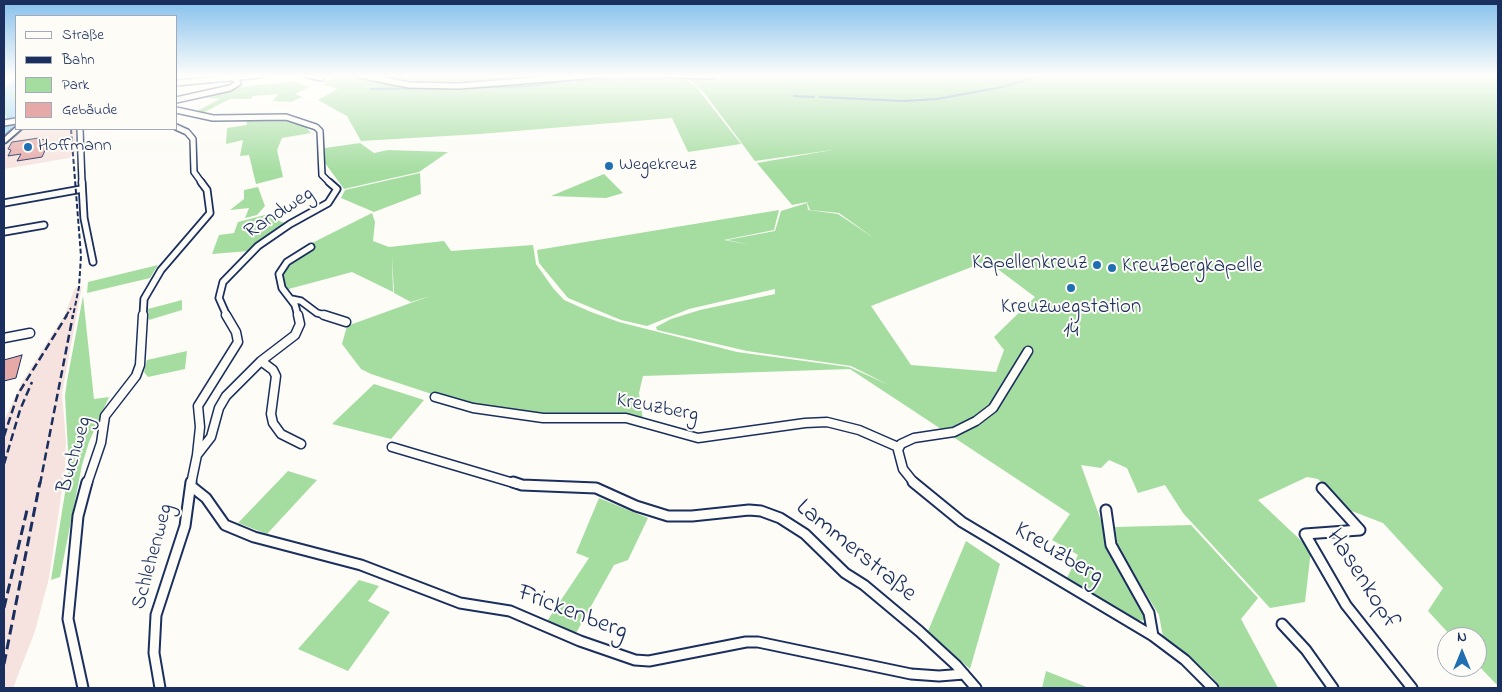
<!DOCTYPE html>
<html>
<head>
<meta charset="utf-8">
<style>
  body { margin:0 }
  #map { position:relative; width:1502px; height:692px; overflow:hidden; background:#fdfcf7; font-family:"Indie Flower",sans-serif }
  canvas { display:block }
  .frame { position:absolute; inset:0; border:5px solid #1b2f5e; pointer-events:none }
  .legend { position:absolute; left:15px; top:15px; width:162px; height:115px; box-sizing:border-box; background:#fdfcf7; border:1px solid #a3aaba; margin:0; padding:6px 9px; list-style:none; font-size:15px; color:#1b2f5e }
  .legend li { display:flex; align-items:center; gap:10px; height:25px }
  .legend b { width:25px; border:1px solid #a3aaba }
  .north { position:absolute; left:1437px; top:627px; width:50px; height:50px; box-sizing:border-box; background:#fdfcf7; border:1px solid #a3aaba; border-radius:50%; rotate:0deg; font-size:14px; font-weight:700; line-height:20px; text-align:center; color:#1b2f5e }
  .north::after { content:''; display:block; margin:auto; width:18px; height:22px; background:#1f6fb2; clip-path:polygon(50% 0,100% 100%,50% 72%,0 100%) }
</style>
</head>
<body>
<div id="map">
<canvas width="1502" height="692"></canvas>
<div class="frame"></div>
<ul class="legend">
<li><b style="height:6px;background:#fdfcf7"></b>Straße</li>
<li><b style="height:6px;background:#1b2f5e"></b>Bahn</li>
<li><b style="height:14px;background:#a5dda1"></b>Park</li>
<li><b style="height:14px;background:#e5aaa8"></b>Gebäude</li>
</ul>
<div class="north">N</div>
</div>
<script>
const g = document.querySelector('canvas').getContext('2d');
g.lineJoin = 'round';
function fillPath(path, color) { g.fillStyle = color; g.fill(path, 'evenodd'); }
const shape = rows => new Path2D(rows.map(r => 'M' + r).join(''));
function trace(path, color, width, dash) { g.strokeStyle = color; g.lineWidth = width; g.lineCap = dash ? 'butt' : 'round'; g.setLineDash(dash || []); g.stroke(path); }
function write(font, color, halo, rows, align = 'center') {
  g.font = font + ' "Indie Flower",sans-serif'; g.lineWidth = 4; g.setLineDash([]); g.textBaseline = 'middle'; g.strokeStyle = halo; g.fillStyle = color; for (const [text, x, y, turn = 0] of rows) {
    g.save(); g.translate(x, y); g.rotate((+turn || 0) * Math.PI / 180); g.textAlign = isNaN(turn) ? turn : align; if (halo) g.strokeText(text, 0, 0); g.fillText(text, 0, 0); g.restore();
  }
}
fillPath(shape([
  [22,129,77,129,78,149,69,158,4,169,4,148],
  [82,286,62,393,66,441,65,469,49,578,35,631,13,688,4,688,4,421,22,382,65,314,75,288]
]), '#f6e3df');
fillPath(shape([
  [322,75,686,75,688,81,697,88,741,144,688,152,672,118,480,134,361,141,347,116,318,100,338,89,323,84,332,78],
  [725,75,1498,75,1498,686,1477,664,1477,637,1452,637,1428,611,1443,588,1383,523,1349,510,1318,479,1307,477,1258,500,1311,550,1305,602,1270,608,1183,513,1165,485,1138,493,1127,468,1109,460,1101,468,1081,465,1103,526,1106,546,1146,612,1145,620,1137,621,1067,578,1078,555,1052,540,1070,514,850,369,643,376,639,393,643,420,571,418,465,405,371,374,361,369,342,344,347,326,430,296,411,302,394,293,392,255,393,292,352,272,285,290,280,277,284,267,302,248,372,213,375,222,373,241,389,247,444,241,451,251,533,245,536,264,553,288,564,300,591,312,619,322,737,352,849,367,889,385,851,366,747,351,657,330,656,327,671,319,700,310,775,294,775,289,689,309,647,326,621,320,568,298,539,263,537,250,779,210,774,230,724,240,752,245,727,240,775,231,781,211,807,203,808,210,838,214,874,238,839,213,810,210,807,202,848,194,792,205,757,163,832,150,755,161,705,94,688,78,721,77],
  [987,261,1035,297,994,337,1004,350,996,372,911,365,871,306],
  [16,80,16,113,4,116,4,90,8,84],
  [294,82,309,87,295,94,302,97,291,102,273,101,278,94,253,96,251,99,230,99,201,114,195,112,220,99,196,96,255,85],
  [246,118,280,118,301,122,311,133,282,138,277,150,283,177,256,184,249,155,240,156,243,140,226,144,227,128,247,125],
  [360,143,374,153,388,150,448,152,419,172,344,189,325,163,325,148],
  [420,173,421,194,374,212,341,198,345,190],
  [604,174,623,193,606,198,551,196],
  [258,187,265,206,257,215,245,218,249,208,230,210,244,199,244,190],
  [265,215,287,224,249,251,212,254,219,235,234,233,238,222],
  [158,265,150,278,87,293,88,282],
  [83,296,94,399,109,397,89,442,82,465,60,577,51,580,69,468,65,396,67,381],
  [182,300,182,310,149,320,148,309],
  [187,351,185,369,148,377,144,372,147,360],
  [374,384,424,400,391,439,332,424],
  [288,471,317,480,267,534,238,523],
  [599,498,648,518,628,560,614,565,576,633,547,621,589,558,576,553],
  [1191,525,1258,598,1241,619,1278,688,1221,688,1211,676,1163,637,1159,615,1118,548,1115,527],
  [966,541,1000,564,970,669,928,631],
  [359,580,379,586,368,601,390,612,348,671,298,649],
  [1046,671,1089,688,1042,688]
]), '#a5dda1');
trace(shape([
  [464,88,528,86,575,80,663,79,667,77],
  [371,89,446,88],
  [794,96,814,97],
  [820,97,904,101,937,99,1002,87,1042,75]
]), '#6291b7', 2);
fillPath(shape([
  [16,79,16,87,12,92,16,111,15,124,8,133,4,134,4,125,7,114,4,90,13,80,16,79]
]), '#92d2f3');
const building = shape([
  [39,138,38,140,46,139,43,145,48,144,42,157,17,161,21,154,8,156,11,150,8,149,12,142,39,138],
  [22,355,16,378,4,381,4,360,22,355]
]);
fillPath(building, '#e5aaa8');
trace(building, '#1b2f5e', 1);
const minorFar3 = shape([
  [307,75,321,78],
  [359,75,409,85,459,86,598,75],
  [673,75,711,76],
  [176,83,261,75],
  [176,100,230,88,238,83,235,79],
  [176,110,213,118,286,117,316,127,320,131,322,175,330,183],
  [4,123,16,121],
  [176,127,187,132,193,139,194,172,202,183],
  [80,129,82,183]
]);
const minorFar2 = shape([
  [82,182,84,218,93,262],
  [4,203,82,189],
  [4,232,44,225],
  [291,299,301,301,317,313,328,316],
  [143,316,144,299,161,270,210,213,207,190,201,182],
  [227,316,219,298,223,282,258,246,290,224,328,203,337,189,329,182],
  [298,316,295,305,282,288,279,274,287,262,311,247]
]);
const minorFar1 = shape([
  [324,315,346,322],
  [4,338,30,333],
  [261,361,273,370,276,376,271,414,273,423,281,434,301,444],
  [435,397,473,408,543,418,626,418,698,438,805,423,827,422,859,430,898,447],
  [392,447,517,484],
  [197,455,200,427,198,406,238,342,236,332,226,315],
  [87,484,101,443,105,416,136,376,140,365,143,315],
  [191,484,197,455,211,437,219,408,226,396,261,361,295,335,300,324,298,315],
  [915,484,903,469,898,450,901,444,914,438,954,432,976,421,993,408,1028,351]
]);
const minor = shape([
  [513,482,522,485,596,488,636,506,668,516,692,516,749,510,761,511,780,518,805,534,845,573,864,585,919,631,956,665,976,688],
  [913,482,962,522,1153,636,1185,660,1213,688],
  [191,486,206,498,225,525,254,537,361,565,460,603,510,611,580,641,635,660,649,661,746,642,758,642,911,674,939,676,964,674],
  [1322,488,1360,530,1305,534,1346,605,1412,688],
  [1106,510,1111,545,1149,613,1153,636],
  [1282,624,1306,650,1333,688],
  [83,688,68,619,78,516,87,482],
  [160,688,154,653,156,615,185,526,191,482]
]);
const secondary = shape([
  [16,127,16,129,21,129,6,142,4,143,4,138,16,127]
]);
trace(minorFar3, '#1b2f5e', 8);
trace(minorFar2, '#1b2f5e', 9);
trace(minorFar1, '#1b2f5e', 11);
trace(minor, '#1b2f5e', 13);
trace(secondary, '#1b2f5e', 4);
trace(minorFar3, '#fdfcf7', 5);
trace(minorFar2, '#fdfcf7', 5.5);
trace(minorFar1, '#fdfcf7', 8);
trace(minor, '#fdfcf7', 9);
fillPath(secondary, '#fdfcf7');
trace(shape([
  [71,129,81,256,79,287,73,316],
  [66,316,71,308]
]), '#1b2f5e', 2, [5, 2.5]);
trace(shape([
  [4,436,18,394,67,315],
  [4,464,20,410,32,382],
  [40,484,73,315]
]), '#1b2f5e', 2.5, [8, 4]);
trace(shape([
  [4,608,27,510],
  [4,664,40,482]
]), '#1b2f5e', 3, [10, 5]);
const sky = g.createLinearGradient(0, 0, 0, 172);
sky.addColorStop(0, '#85c0ec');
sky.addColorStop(0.44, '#fefefb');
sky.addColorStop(1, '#fefefb00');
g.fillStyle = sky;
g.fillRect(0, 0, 1502, 172);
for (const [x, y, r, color] of [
  [28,147,5,"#1f6fb2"],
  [609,166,5,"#1f6fb2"],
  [1097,265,5,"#1f6fb2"],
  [1112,268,5,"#1f6fb2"],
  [1071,288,5,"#1f6fb2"]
]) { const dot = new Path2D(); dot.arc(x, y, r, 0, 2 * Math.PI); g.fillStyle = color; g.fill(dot); trace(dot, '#fdfcf7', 2); }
write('18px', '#1b2f5e', '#fdfcf7', [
  ["Hoffmann",38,147],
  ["Wegekreuz",619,166]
], 'left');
write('21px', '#1b2f5e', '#fdfcf7', [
  ["Randweg",280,214,-33],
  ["Kreuzberg",657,409,11],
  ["Buchweg",76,455,-74],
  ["Schlehenweg",154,557,-75]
]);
write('21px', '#1b2f5e', '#fdfcf7', [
  ["Kapellenkreuz",1087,265],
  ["Kreuzbergkapelle",1122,268,"left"],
  ["Kreuzwegstation",1071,309,"center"],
  ["14",1071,333,"center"]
], 'right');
write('25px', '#1b2f5e', '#fdfcf7', [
  ["Lammerstraße",855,552,39],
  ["Kreuzberg",1058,555,31],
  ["Hasenkopf",1361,580,57],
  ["Frickenberg",572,614,21]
]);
</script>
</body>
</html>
